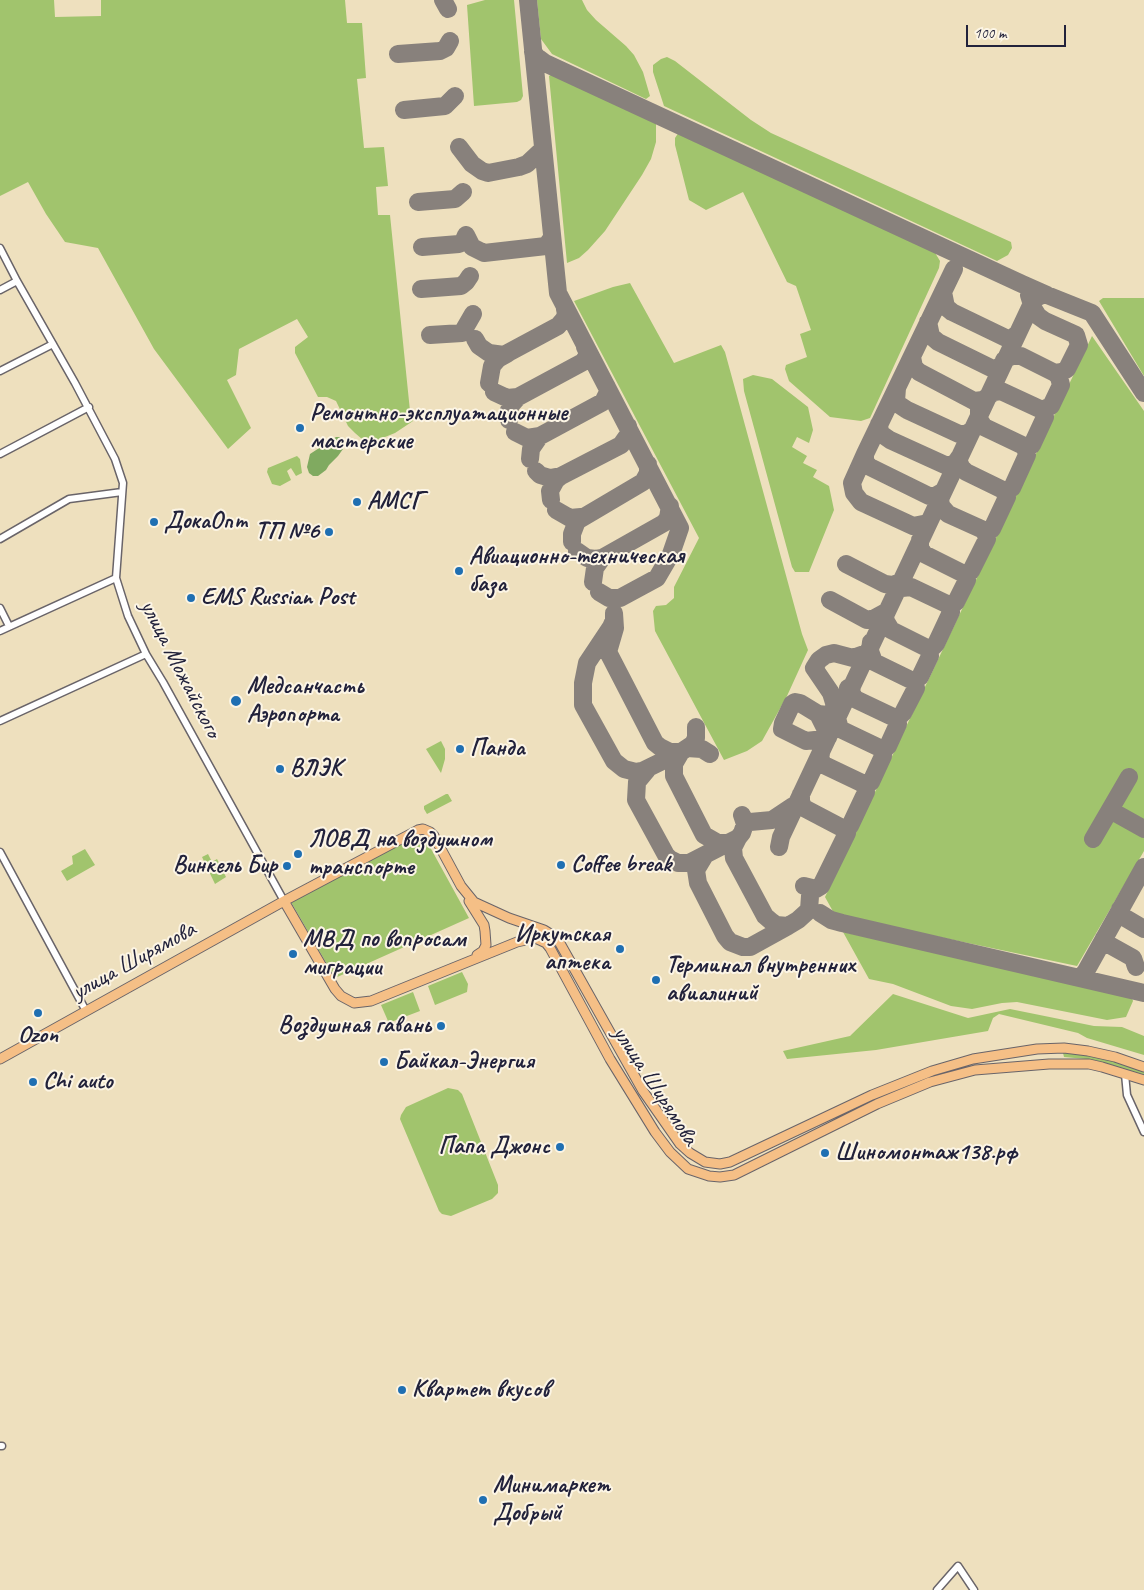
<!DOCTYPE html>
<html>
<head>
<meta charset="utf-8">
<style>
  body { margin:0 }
  #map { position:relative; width:1144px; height:1590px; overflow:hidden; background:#eee0be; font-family:Caveat,sans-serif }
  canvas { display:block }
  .scale { position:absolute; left:966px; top:25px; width:100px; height:22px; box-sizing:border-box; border:2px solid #22223b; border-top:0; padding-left:6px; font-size:15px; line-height:18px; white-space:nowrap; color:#22223b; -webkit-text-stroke:4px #fcf5e5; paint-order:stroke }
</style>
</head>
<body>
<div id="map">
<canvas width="1144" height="1590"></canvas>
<div class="scale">100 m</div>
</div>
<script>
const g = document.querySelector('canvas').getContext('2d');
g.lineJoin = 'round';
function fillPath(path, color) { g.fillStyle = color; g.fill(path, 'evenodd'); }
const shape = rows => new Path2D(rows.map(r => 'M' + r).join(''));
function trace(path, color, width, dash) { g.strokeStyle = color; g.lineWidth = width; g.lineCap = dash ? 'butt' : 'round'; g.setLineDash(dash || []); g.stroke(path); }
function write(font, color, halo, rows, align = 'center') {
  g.font = font + ' Caveat,sans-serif'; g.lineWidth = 4; g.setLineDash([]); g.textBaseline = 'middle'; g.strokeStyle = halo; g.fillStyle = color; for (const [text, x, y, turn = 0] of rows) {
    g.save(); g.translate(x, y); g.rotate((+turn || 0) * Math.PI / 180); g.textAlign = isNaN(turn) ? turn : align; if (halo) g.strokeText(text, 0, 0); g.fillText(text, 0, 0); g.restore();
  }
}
fillPath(shape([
  [0,0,54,0,55,17,101,16,101,0,345,0,347,23,362,23,366,78,357,79,364,148,384,147,388,186,376,187,378,215,390,215,410,411,413,421,395,433,375,441,363,440,355,433,348,426,336,401,327,397,318,397,295,353,295,347,308,337,297,319,239,349,236,375,227,380,251,428,228,449,154,349,98,248,65,242,46,214,28,182,0,196],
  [485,0,514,0,523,96,521,100,517,102,474,106,467,5],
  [537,0,582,0,587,10,596,20,626,46,634,55,643,72,650,96,646,99,552,54,541,39],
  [667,57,675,61,751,120,771,133,1011,242,1012,248,1008,255,997,261,664,106,653,72,653,65,661,59],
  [552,74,656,121,656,142,651,159,642,175,605,231,588,250,579,258,567,263,549,76],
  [679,132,934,251,940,261,939,268,870,418,861,421,830,417,789,381,785,369,786,365,807,357,800,334,811,330,796,286,787,282,743,192,706,210,689,200,675,145,675,138],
  [630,283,674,363,721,345,725,352,802,634,808,650,787,696,762,741,747,751,724,760,655,631,653,611,656,606,666,605,674,598,674,587,699,538,574,301,613,287],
  [1103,298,1144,298,1144,376,1099,301],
  [1092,336,1144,411,1144,824,1117,810,1137,774,1127,768,1085,841,1095,847,1114,816,1144,832,1144,851,1077,966,835,915,825,897],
  [753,375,772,379,808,407,813,430,809,443,797,437,792,447,807,456,803,463,817,470,813,477,829,486,834,510,809,572,795,572,792,567,744,391,743,379],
  [297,456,300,459,302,473,296,476,291,468,287,471,291,480,280,486,272,484,267,472,268,468],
  [441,741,445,749,445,759,441,773,426,749],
  [446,794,448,794,452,801,427,814,424,809,424,806],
  [412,837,424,841,430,847,469,918,335,978,291,902],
  [85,849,95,865,67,881,61,871,73,864,72,856],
  [208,854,212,862,217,859,226,877,215,884,202,857],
  [843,932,1131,995,1133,1001,1126,1017,1107,1020,1017,1002,1002,1003,972,1009,951,1006,893,984,869,979],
  [462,972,468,984,467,992,435,1005,428,986],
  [413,992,420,1011,391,1022,388,1021,381,1005],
  [893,994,968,1018,1010,1009,1094,1026,1122,1027,1144,1036,1144,1055,1087,1038,1078,1033,999,1014,993,1018,988,1031,876,1050,787,1059,783,1051,850,1036],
  [1064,1052,1088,1054,1112,1059,1144,1070,1144,1076,1112,1065,1086,1059,1064,1057,1063,1053],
  [448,1088,458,1090,462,1094,498,1185,498,1193,492,1199,451,1216,442,1214,439,1211,400,1119,401,1115,406,1107]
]), '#a1c46d');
fillPath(shape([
  [336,437,340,437,343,449,338,456,329,465,326,470,318,476,313,476,309,473,307,467,310,454]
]), '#80aa60');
trace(shape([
  [443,0,448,9],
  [528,0,558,293,680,528,671,554,657,578,620,598,609,598,599,592],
  [533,52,537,57,545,63,1022,284,1047,295],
  [398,54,440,51,446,48,450,41],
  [404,110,445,106,455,96],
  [459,147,472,164,482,171,488,173,519,167,527,164,543,149],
  [418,202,455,199,463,192],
  [466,235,472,247,484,253,546,246,552,238],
  [422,247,459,244,463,242,466,235],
  [421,289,461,286,466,282,470,276],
  [943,292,946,307,952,312,1008,339,1012,338,1016,335],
  [928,322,931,336,938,342,991,368,995,369,1002,365],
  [430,335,462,333,473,314],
  [475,339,479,346,489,353,504,355,558,326,564,319,566,314,565,309],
  [912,357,914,367,919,372,974,401,983,400,994,392,1001,391,1042,410,1051,406,1061,385,1059,377,1055,373],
  [1004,360,1012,356,1021,356,1055,373,1062,372,1067,369,1079,345,1076,335,1045,321,1038,316,1033,308,1029,295],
  [489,383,492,366,498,359,507,354],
  [897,388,896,401,898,404,907,410,959,434,966,434,971,431],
  [494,392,507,398,518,397],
  [979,408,979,419,984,427,1026,447,1032,445,1045,417,1042,410],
  [509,420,508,413,511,405,518,397,583,362,587,356,587,351,585,347],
  [879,424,880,433,890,440,945,465,952,465,957,461],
  [515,432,527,438,540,436,603,402,608,392,607,387],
  [865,454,865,462,870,467,929,496,935,496,942,492],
  [530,459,531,449,540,436],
  [958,459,961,467,966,472,1003,490,1008,490,1012,488,1027,455,1025,447],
  [536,471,540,475,550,478,561,476],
  [940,498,941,506,948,514,988,532,992,529,1007,497,1003,490],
  [551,500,550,491,556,480,561,476,621,445,628,435,629,431,628,426],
  [556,510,570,518,581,517],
  [928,523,913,526,861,502,854,493,852,483,865,454,954,269],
  [572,542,572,534,577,521,643,482,648,473,648,464],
  [577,551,587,558,596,559,602,558],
  [846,564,885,584,892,585,901,582],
  [964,574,971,571,987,539,985,532],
  [593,582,595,568,602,558,664,523,668,518,670,506],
  [895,594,897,590,902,588,911,587,951,606,956,602,967,580,964,574,924,554,920,548,920,540],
  [830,600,867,620,875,618,886,612,885,620,891,630,929,649,932,648,936,644,951,612,948,605],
  [871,642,870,651,874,662,913,681,920,677,930,656,929,649],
  [848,688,852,686,851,692,855,699,893,717,899,717,903,713,916,688,913,681],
  [818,714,827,732,828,737,824,739,806,741,782,729,783,723,792,704,795,702,800,703,818,714,838,716,831,693,814,668,819,660,826,655,834,653,853,658,867,653],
  [837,718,840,729,884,750,888,746,898,724,897,720,893,717],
  [687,748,702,749,710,754],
  [681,752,642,771,636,772,624,769,614,761,583,705,583,683,587,663,611,627,614,620,614,613,615,628,608,652,655,743,660,747,670,752,681,752,693,744,696,738,696,727],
  [681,752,674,764,674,776,704,835,718,843,728,843,738,838,742,833,745,824,742,815],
  [821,753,820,759,824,765,866,785,871,782,883,756,882,749],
  [647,770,637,782,636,800,666,855,670,859,678,863,689,863,728,843],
  [801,794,801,802,804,808,844,829,850,826,866,792,864,785],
  [1110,810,1144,829],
  [750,822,772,820,793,806,797,806],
  [738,838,733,848,734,858,765,916,772,922,776,925,788,926,798,920,809,910,810,896],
  [1093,839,1129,777],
  [779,847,781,837,1034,299,1042,295,1047,295,1092,313,1144,393],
  [705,855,696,870,698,883,725,936,730,942,743,947,750,947,788,926],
  [804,886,816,889,821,886,847,833,844,829],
  [1120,909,1122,916,1144,929],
  [820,913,831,920,842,923,1144,993],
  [1104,938,1106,943,1133,958,1136,967],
  [1077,977,1083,975,1086,971,1144,867]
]), '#88817c', 18);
const minor = shape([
  [0,248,17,281,75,383,115,459,123,483,116,578,128,616,146,654,163,682,284,901],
  [0,290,17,281],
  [0,371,53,344],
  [0,454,89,407],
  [0,539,69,499,122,492],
  [0,608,9,626],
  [0,631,116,578],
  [0,721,146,654],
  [0,852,86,1011],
  [1125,1074,1127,1095,1144,1132],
  [0,1446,2,1446],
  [937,1590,958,1566,974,1590]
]);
const major = shape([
  [284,901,335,989,341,996,354,1003,371,1001,517,942,535,938,546,943,550,948,610,1059,655,1132,670,1152,688,1169,709,1176,720,1177,734,1175,877,1104,930,1082,975,1070,1049,1064,1089,1064,1102,1067,1144,1080],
  [469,901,484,925,485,931,486,945,483,951,477,955],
  [0,1059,284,901,418,830,423,829,430,832,434,836,461,886,474,902,509,918,544,930,557,938,643,1091,680,1144,690,1153,705,1162,720,1164,730,1162,872,1095,932,1071,973,1059,1037,1049,1064,1048,1088,1051,1115,1057,1144,1067]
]);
trace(minor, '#696469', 9);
trace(major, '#696469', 11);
trace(minor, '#fff', 6);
trace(major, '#f5bf86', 9);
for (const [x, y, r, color] of [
  [300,428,5,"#1f6fb2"],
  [357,502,5,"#1f6fb2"],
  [154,522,5,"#1f6fb2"],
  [329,532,5,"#1f6fb2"],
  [459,571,5,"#1f6fb2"],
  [191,598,5,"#1f6fb2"],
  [236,701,6,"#1f6fb2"],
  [460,749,5,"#1f6fb2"],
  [280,769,5,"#1f6fb2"],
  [298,854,5,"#1f6fb2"],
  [561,865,5,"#1f6fb2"],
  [287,866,5,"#1f6fb2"],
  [620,949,5,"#1f6fb2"],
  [293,954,5,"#1f6fb2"],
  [656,980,5,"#1f6fb2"],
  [38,1013,5,"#1f6fb2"],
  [441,1026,5,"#1f6fb2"],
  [384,1062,5,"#1f6fb2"],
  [33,1082,5,"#1f6fb2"],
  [560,1147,5,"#1f6fb2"],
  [825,1153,5,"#1f6fb2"],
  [402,1390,5,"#1f6fb2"],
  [483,1500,5,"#1f6fb2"]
]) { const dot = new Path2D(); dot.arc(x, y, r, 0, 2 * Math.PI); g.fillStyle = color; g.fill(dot); trace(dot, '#fcf5e5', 2); }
write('bold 24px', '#22223b', '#fcf5e5', [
  ["Ремонтно-эксплуатационные",310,414],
  ["мастерские",310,442],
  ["АМСГ",367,502],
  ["ДокаОпт",164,522],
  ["ТП №6",319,532,"right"],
  ["Авиационно-техническая",469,557],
  ["база",469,585],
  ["EMS Russian Рost",201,598],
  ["Медсанчасть",247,687],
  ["Аэропорта",247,715],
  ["Панда",470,749],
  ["ВЛЭК",290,769],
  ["ЛОВД на воздушном",308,840],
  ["транспорте",308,868],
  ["Coffee break",571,865],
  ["Винкель Бир",277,866,"right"],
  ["Иркутская",610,935,"right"],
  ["аптека",610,963,"right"],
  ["МВД по вопросам",303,940],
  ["миграции",303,968],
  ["Терминал внутренних",666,966],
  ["авиалиний",666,994],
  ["Воздушная гавань",431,1026,"right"],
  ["Ozon",38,1036,"center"],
  ["Байкал-Энергия",394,1062],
  ["Chi auto",43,1082],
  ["Папа Джонс",550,1147,"right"],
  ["Шиномонтаж138.рф",835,1153],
  ["Квартет вкусов",412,1390],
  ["Минимаркет",493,1486],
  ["Добрый",493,1514]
], 'left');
write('24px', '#22223b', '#fcf5e5', [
  ["улица Можайского",180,669,63],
  ["улица Ширямова",134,961,-29],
  ["улица Ширямова",655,1086,57]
]);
</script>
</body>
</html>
